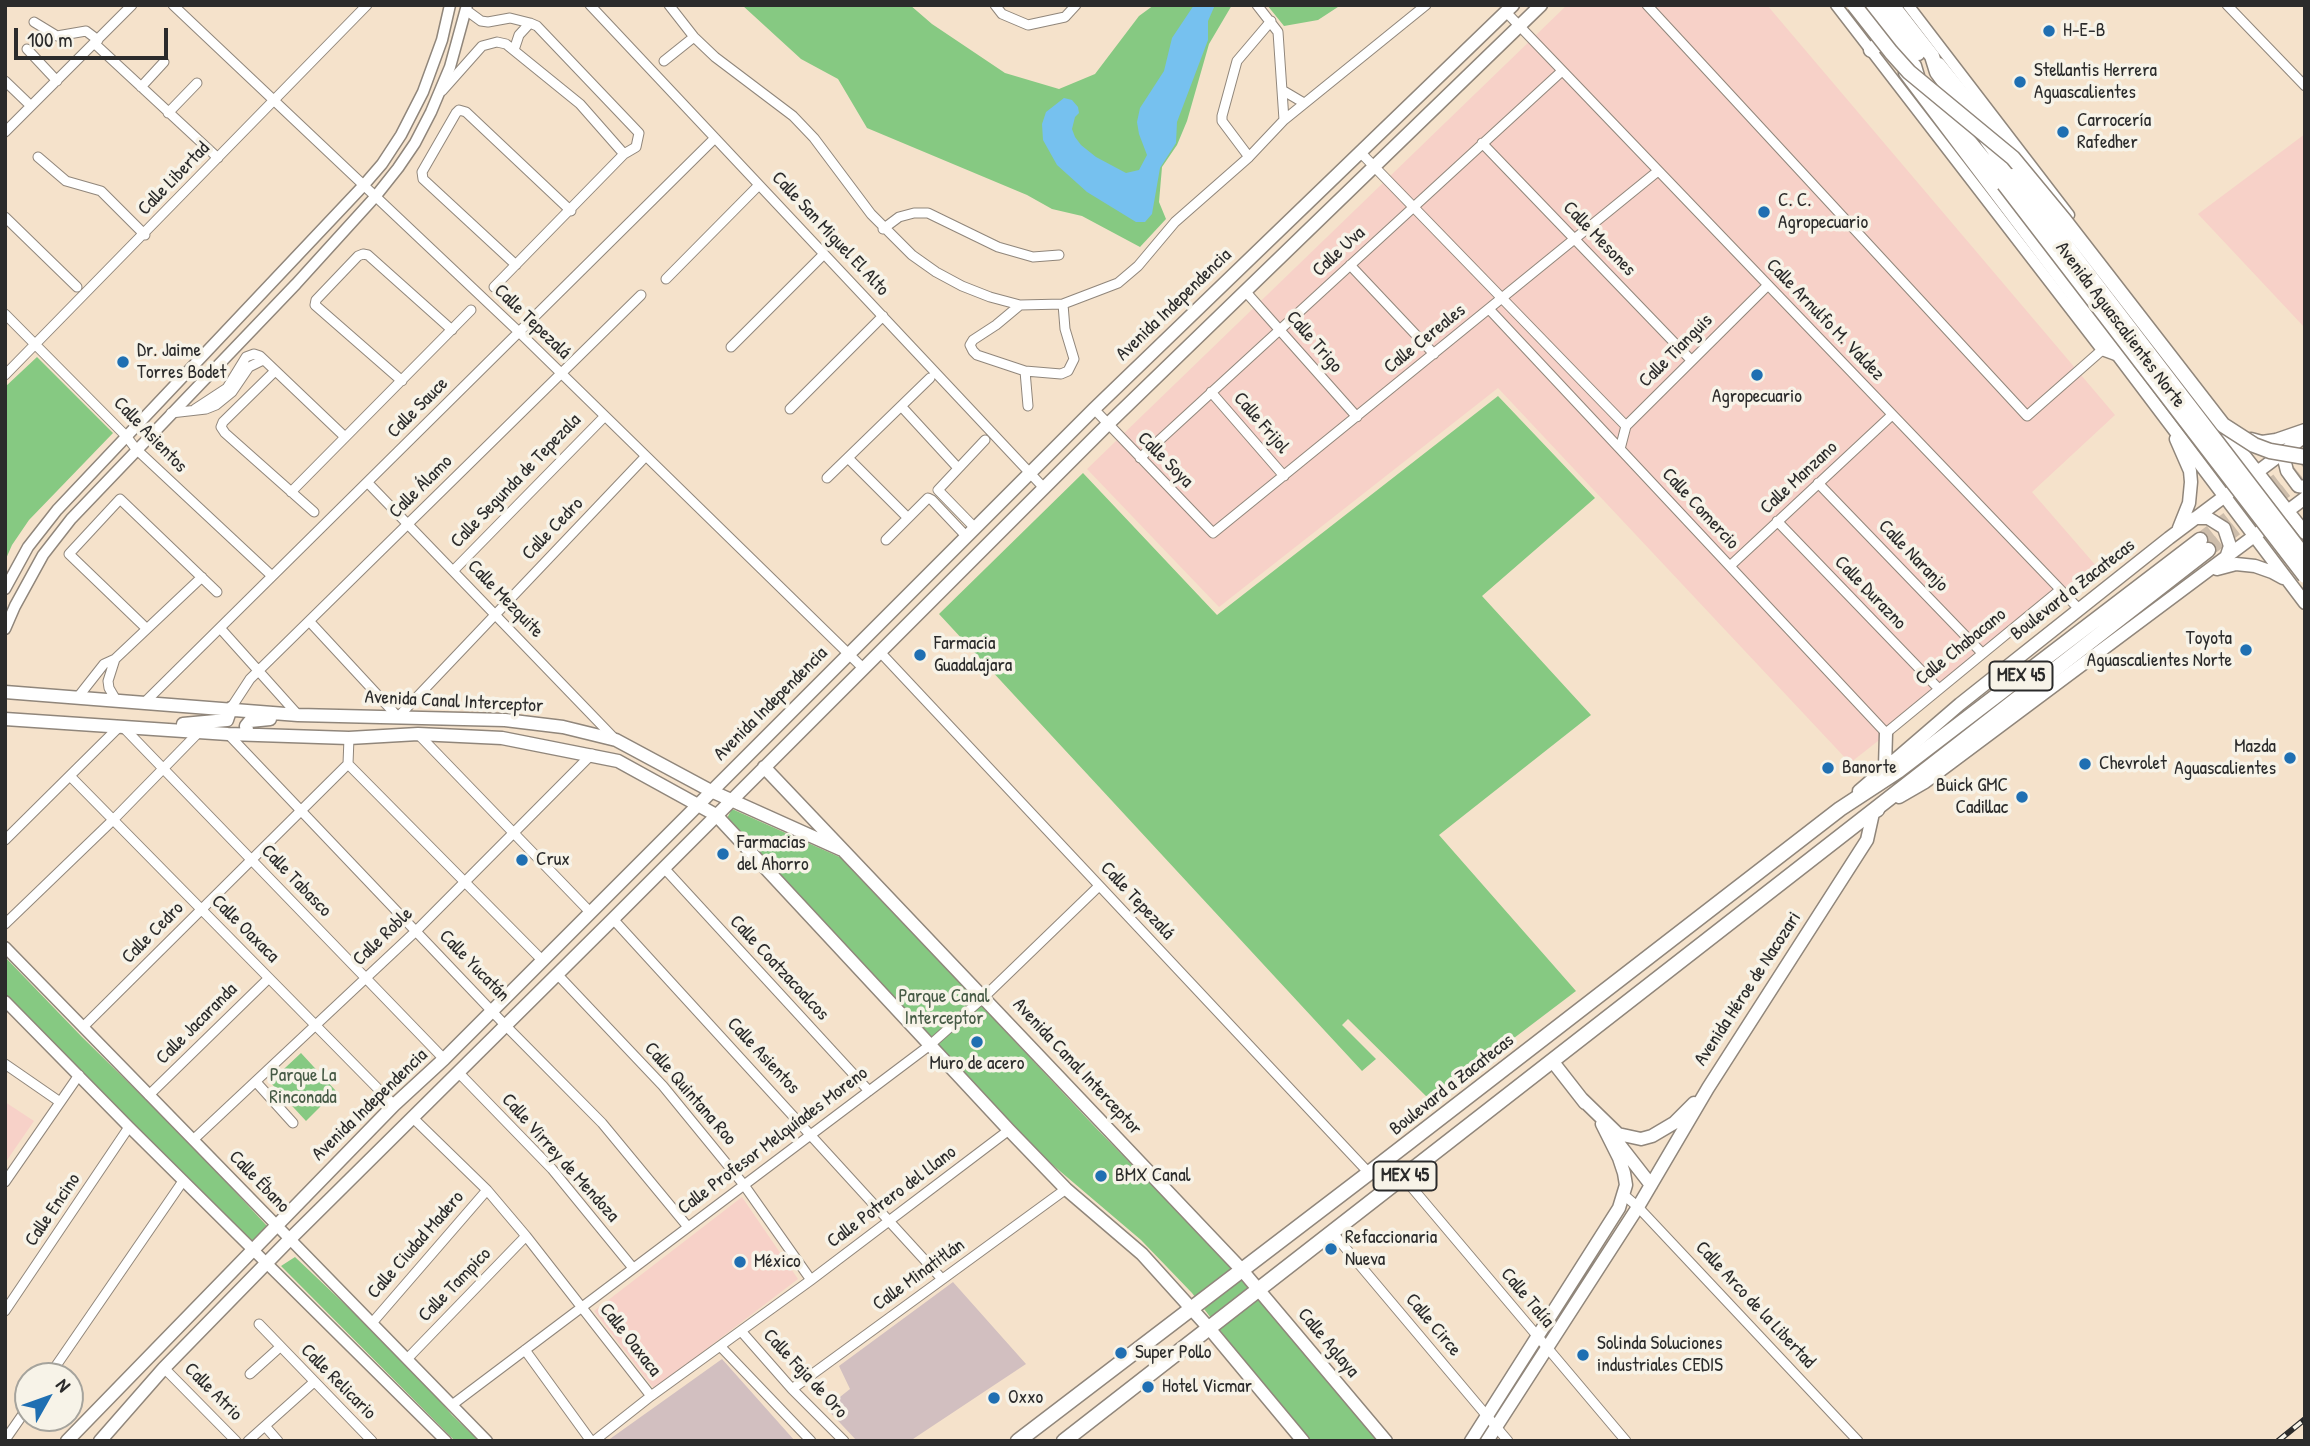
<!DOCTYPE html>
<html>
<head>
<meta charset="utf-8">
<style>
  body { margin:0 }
  #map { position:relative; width:2310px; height:1446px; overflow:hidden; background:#f5e2cb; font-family:"Patrick Hand",sans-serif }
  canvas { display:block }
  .frame { position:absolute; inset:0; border:7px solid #2b2b2b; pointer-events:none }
  .north { position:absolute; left:14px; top:1362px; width:70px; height:70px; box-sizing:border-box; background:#f7f3e8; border:2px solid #a5a39c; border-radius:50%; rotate:50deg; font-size:19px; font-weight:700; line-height:28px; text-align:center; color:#2b2b2b }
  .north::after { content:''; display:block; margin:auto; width:24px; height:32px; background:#1f6fb2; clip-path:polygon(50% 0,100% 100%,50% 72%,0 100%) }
  .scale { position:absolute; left:14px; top:28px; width:154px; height:32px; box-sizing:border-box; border:4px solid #2b2b2b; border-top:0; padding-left:9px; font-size:21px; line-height:24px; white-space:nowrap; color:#2b2b2b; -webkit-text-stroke:5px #f7f3e8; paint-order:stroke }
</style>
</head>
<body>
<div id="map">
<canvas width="2310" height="1446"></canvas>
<div class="frame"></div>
<div class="north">N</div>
<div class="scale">100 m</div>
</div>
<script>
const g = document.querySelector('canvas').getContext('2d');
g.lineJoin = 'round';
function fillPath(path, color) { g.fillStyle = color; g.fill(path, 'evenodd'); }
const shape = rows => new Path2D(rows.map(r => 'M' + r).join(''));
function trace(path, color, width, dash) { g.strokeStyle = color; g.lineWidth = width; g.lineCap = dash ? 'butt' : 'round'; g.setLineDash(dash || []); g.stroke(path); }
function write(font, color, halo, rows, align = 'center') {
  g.font = font + ' "Patrick Hand",sans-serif'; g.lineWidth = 7; g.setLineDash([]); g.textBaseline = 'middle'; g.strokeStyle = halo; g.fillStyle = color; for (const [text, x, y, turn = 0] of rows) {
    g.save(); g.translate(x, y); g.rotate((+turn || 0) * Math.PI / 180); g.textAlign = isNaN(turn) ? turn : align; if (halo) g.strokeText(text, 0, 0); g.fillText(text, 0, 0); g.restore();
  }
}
fillPath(shape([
  [1567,5,1767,5,2115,415,2032,492,2098,568,1850,763,1498,388,1219,607,1087,469],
  [2305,134,2305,328,2198,214],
  [5,1102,34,1121,5,1163],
  [742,1197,798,1279,654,1389,594,1311]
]), '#f7d1c8');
fillPath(shape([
  [953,1282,1026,1364,910,1441,857,1441,826,1408,850,1389,839,1366],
  [722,1359,795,1441,607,1441]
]), '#d2bfc0');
fillPath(shape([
  [742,5,910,5,932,24,1005,73,1059,89,1095,74,1139,16,1154,5,1232,5,1209,44,1187,121,1177,145,1162,167,1159,202,1166,219,1140,247,1082,216,1052,209,1027,195,867,128,838,79,801,59],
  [1267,5,1341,5,1318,20,1284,26],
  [37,357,113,433,29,520,12,545,5,561,5,387],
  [1498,396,1595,498,1482,596,1591,715,1439,835,1576,991,1431,1101,1348,1019,1342,1025,1376,1059,1362,1071,939,614,1083,473,1217,615],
  [732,809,844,859,1096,1128,1230,1265,1380,1441,1310,1441,1226,1338,1192,1293,1141,1240,1041,1155,726,820],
  [5,957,82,1037,190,1143,267,1226,255,1246,5,997],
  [301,1053,336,1091,306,1121,270,1082],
  [295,1257,410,1366,452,1415,479,1441,455,1441,281,1266]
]), '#86c982');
fillPath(shape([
  [1194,5,1215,5,1208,21,1208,40,1177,122,1176,143,1160,168,1152,214,1145,222,1136,222,1087,192,1057,165,1043,140,1042,124,1046,112,1064,98,1072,100,1078,107,1079,113,1075,117,1072,129,1075,137,1081,145,1096,157,1126,173,1139,170,1147,155,1139,134,1137,122,1140,108,1164,71,1172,38]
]), '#76c1ef');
trace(shape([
  [2200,540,2305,459],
  [2208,550,2305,476]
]), '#cdbdab', 14, [14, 7]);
const minor = shape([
  [173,5,520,333,863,668],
  [590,5,1044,488],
  [669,5,694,37,715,57,793,116,814,138,871,214,912,255,936,272,962,286,990,297,1020,305,1063,304,1118,283,1138,266,1175,222,1249,157,1284,120,1426,5],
  [995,5,1002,14,1028,25,1065,17,1076,5],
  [1257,5,1278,32,1284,120],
  [1647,5,2027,416,2102,350],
  [2227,5,2305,86],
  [466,10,481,21,488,22,510,18,530,23,537,26,639,133,636,147,624,154,494,287],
  [1506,12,2079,609],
  [34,22,57,36,86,31,98,40],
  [94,43,218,158],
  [27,49,57,81],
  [514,50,519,35,530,23],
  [664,61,694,37],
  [5,81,31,106],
  [141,87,164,62],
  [1282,90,1304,103],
  [442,91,482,46,497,42,506,44,580,104,624,154],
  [168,113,197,83],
  [5,132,132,5],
  [1482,143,1691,360],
  [1361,153,1626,426],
  [38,157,66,181,101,191,145,235],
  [1249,157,1222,121,1222,116,1237,61,1271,21],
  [5,217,77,287],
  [883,229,899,217,914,213,928,213,998,247,1033,257,1059,255],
  [516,265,423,179,422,172,456,113,459,110,466,112,571,211],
  [1350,265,1434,354],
  [666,279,759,185],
  [1245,291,1357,417],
  [1020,305,996,325,973,340,970,345,973,351,977,355,1025,371,1061,374,1068,371,1074,359,1065,329,1063,304],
  [1489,309,1886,733,2060,590],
  [5,314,126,436,136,449,272,576],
  [731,347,824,254],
  [275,371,223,422,221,427,225,433,314,512],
  [1025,371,1028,406],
  [5,375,367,5],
  [402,381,315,305,316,300,358,256,363,254,368,255,452,330],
  [1211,392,1284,476],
  [901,406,958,468],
  [195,409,227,388,246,357,254,354,260,356,345,437],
  [790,409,883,316],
  [1094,409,1213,533,1658,171],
  [171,413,206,409,216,405,232,392,249,367,263,360],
  [1620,449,1626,426,1768,285],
  [848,458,908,518],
  [1140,458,1562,71],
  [827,478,930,378],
  [368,483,614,738],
  [1818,483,1982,653],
  [291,492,471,310],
  [1777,521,1938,688],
  [975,528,938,490,985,440],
  [886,540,928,498,932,500,966,536],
  [1730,566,1892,415],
  [453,571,605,416],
  [310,622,398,717,646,456],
  [220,628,298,715],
  [147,629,69,554,120,499,217,592],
  [880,652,1369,1173],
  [115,659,108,681,109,688,116,700],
  [78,697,104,664,115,659,202,577],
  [145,702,715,138],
  [231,708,250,679,641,295],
  [123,727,444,1059],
  [228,734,506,1026,602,1123,688,1227],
  [418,734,590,912],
  [348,764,543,961],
  [70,776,394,1105],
  [5,840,119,727],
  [664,868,869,1091],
  [613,919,942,1279],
  [5,924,113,820,199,732],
  [557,974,663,1086,744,1185,811,1280],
  [83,1027,348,764,349,738],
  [5,1064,60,1102],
  [458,1072,552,1169,633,1268],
  [256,1082,293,1123],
  [149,1095,269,978],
  [413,1118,487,1190,526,1236,651,1396],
  [193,1140,416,931,592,754],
  [1403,1177,1626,1441],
  [5,1182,79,1075],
  [1624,1195,1638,1207,1858,1441],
  [1332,1232,1508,1441],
  [5,1311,129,1127],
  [372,1323,487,1190],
  [259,1324,372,1441],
  [741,1331,792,1389,844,1441],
  [720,1346,811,1441],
  [525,1350,591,1441],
  [408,1358,526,1236],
  [164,1368,236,1441],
  [250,1374,280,1347],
  [49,1376,183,1181],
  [792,1389,1066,1189],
  [452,1405,930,1045,984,997,1099,886],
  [265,1426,278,1441],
  [5,1440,28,1407],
  [248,1441,314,1382],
  [594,1441,651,1396,811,1280,1009,1130]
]);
const tertiary = shape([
  [1836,5,2102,350,2121,357],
  [1908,5,2069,215],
  [5,589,28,547,57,510,363,186,382,164,401,135,423,92,442,40,450,5],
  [5,629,15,606,43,555,71,519,296,284,375,197,398,168,415,143,431,112,450,67,467,5],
  [5,947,487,1441],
  [5,1001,129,1127,446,1441]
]);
const secondary = shape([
  [1939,64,2007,148],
  [1905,73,2305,603],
  [2221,426,2305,533],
  [2176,439,2190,471,2191,482,2189,503,2179,528],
  [2251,439,2262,442,2276,440,2305,430],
  [2289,448,2285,463,2287,471,2298,486,2305,487],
  [2252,476,2305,436],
  [2195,518,2208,518,2224,528,2230,546,2226,558],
  [2217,569,2236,564,2255,566,2272,572,2283,578],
  [5,692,298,715,505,720,563,727,616,740,711,791,840,849],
  [5,719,228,734,349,738,418,734,502,738,618,761,716,815,1009,1130,1066,1189,1142,1254,1208,1327,1303,1441],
  [183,724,227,720,231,708],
  [248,734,246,726,250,721,270,719],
  [764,767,1241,1269,1386,1441],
  [1885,767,1886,733],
  [1859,791,1960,704,2169,538,2229,493],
  [1899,797,1925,782,2305,498],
  [1553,1062,1585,1103],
  [1582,1099,1618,1134,1641,1139,1652,1136,1674,1123,1694,1103],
  [1619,1144,1651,1185],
  [67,1441,394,1105,444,1059,1094,409,1513,5],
  [100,1441,164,1368,290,1239,613,919,1107,425,1541,5],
  [1471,1441,1619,1208,1626,1185,1624,1173,1619,1158,1602,1124],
  [1487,1441,1638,1207,1708,1088,1867,840,1873,813,1878,810]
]);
const primary = shape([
  [1867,5,1914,66,1917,76],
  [1880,5,1918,53],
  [1892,5,1932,56,1937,72,1973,121],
  [1871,50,1881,42],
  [1929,93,2004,184],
  [1987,140,2013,176],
  [1018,1441,1369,1173,1840,809,1898,771,2200,540],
  [1064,1441,2208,550]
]);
trace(minor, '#90867b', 11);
trace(tertiary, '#90867b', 13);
trace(secondary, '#90867b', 15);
trace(primary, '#90867b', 17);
trace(minor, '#fff', 9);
trace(tertiary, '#fff', 10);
trace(secondary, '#fff', 12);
trace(primary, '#fff', 14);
const rail = shape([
  [2278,1441,2305,1419]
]);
trace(rail, '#2b2b2b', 6);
trace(rail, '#f7f3e8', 3.5, [10]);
const primaryBridge = shape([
  [1854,5,1891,52,1909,72,2013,158,2065,221,2223,425,2254,445,2270,451,2305,457],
  [2013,176,2305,557],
  [2004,184,2305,576]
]);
trace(primaryBridge, '#90867b', 17, []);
trace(primaryBridge, '#fff', 14);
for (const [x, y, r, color] of [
  [2049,31,7,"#1f6fb2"],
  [2020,82,7,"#1f6fb2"],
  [2063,132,7,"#1f6fb2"],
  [1764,212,7,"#1f6fb2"],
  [123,362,7,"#1f6fb2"],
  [1757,375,7,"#1f6fb2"],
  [2246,650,7,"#1f6fb2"],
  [920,655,7,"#1f6fb2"],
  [2290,758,7,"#1f6fb2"],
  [2085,764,7,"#1f6fb2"],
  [1828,768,7,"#1f6fb2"],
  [2022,797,7,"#1f6fb2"],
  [723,854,7,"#1f6fb2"],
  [522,860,7,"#1f6fb2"],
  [977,1042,7,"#1f6fb2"],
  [1101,1176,7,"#1f6fb2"],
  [1331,1249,7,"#1f6fb2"],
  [740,1262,7,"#1f6fb2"],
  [1121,1353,7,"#1f6fb2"],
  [1583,1355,7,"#1f6fb2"],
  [1148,1387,7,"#1f6fb2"],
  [994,1398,7,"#1f6fb2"]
]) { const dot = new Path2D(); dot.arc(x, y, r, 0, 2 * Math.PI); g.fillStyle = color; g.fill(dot); trace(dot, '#f7f3e8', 2.5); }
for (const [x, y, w] of [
  [2021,676,63],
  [1405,1176,63]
]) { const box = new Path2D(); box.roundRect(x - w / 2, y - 14.5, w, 29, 5); g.fillStyle = '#f7f3e8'; g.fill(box); trace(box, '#2b2b2b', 2); }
write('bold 18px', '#2b2b2b', null, [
  ["MEX 45",2021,676],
  ["MEX 45",1405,1176]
]);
write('19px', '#2b2b2b', '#f7f3e8', [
  ["H-E-B",2063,31],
  ["Stellantis Herrera",2034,71],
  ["Aguascalientes",2034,93],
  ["Carrocería",2077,121],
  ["Rafedher",2077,143],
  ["C. C.",1778,201],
  ["Agropecuario",1778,223],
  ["Dr. Jaime",137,351],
  ["Torres Bodet",137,373],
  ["Agropecuario",1757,397,"center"],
  ["Toyota",2232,639,"right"],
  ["Aguascalientes Norte",2232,661,"right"],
  ["Farmacia",934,644],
  ["Guadalajara",934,666],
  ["Mazda",2276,747,"right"],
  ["Aguascalientes",2276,769,"right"],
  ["Chevrolet",2099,764],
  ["Banorte",1842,768],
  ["Buick GMC",2008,786,"right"],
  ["Cadillac",2008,808,"right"],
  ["Farmacias",737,843],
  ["del Ahorro",737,865],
  ["Crux",536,860],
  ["Muro de acero",977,1064,"center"],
  ["BMX Canal",1115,1176],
  ["Refaccionaria",1345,1238],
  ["Nueva",1345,1260],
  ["México",754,1262],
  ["Solinda Soluciones",1597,1344],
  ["industriales CEDIS",1597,1366],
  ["Super Pollo",1135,1353],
  ["Hotel Vicmar",1162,1387],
  ["Oxxo",1008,1398]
], 'left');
write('19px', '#2b2b2b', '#f7f3e8', [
  ["Calle Libertad",174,179,-46],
  ["Calle San Miguel El Alto",830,234,47],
  ["Calle Mesones",1599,239,46],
  ["Calle Uva",1339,252,-43],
  ["Avenida Independencia",1174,305,-44],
  ["Calle Arnulfo M. Valdez",1825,320,46],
  ["Calle Tepezalá",532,322,44],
  ["Avenida Aguascalientes Norte",2120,325,53],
  ["Calle Cereales",1425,339,-39],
  ["Calle Trigo",1314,342,49],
  ["Calle Tianguis",1676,351,-45],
  ["Calle Sauce",418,408,-45],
  ["Calle Frijol",1261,423,49],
  ["Calle Asientos",150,435,46],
  ["Calle Soya",1165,460,45],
  ["Calle Manzano",1799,478,-43],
  ["Calle Segunda de Tepezala",516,481,-46],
  ["Calle Álamo",421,487,-45],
  ["Calle Comercio",1700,509,47],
  ["Calle Cedro",553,529,-46],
  ["Calle Naranjo",1913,556,46],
  ["Boulevard a Zacatecas",2073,590,-38],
  ["Calle Durazno",1870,593,46],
  ["Calle Mezquite",505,599,46],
  ["Calle Chabacano",1961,647,-39],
  ["Avenida Canal Interceptor",454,702,3],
  ["Avenida Independencia",771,704,-45],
  ["Calle Tabasco",296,881,46],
  ["Calle Tepezalá",1137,901,47],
  ["Calle Oaxaca",245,929,45],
  ["Calle Cedro",153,933,-45],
  ["Calle Roble",383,937,-44],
  ["Calle Yucatán",474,966,46],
  ["Calle Coatzacoalcos",779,968,47],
  ["Avenida Héroe de Nacozari",1748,989,-57],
  ["Calle Jacaranda",197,1024,-45],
  ["Calle Asientos",763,1056,47],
  ["Avenida Canal Interceptor",1077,1067,47],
  ["Boulevard a Zacatecas",1452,1085,-38],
  ["Calle Quintana Roo",690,1094,49],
  ["Avenida Independencia",370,1105,-44],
  ["Calle Profesor Melquíades Moreno",773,1141,-37],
  ["Calle Virrey de Mendoza",560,1158,48],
  ["Calle Ébano",259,1182,46],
  ["Calle Potrero del Llano",892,1197,-37],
  ["Calle Encino",53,1210,-56],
  ["Calle Ciudad Madero",416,1245,-49],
  ["Calle Minatitlán",919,1275,-36],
  ["Calle Tampico",455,1285,-46],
  ["Calle Talía",1527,1298,50],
  ["Calle Arco de la Libertad",1755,1305,47],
  ["Calle Circe",1433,1325,50],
  ["Calle Oaxaca",630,1340,52],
  ["Calle Aglaya",1328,1343,50],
  ["Calle Faja de Oro",805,1374,47],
  ["Calle Relicario",338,1382,45],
  ["Calle Atrio",213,1392,45]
]);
write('19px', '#465a45', '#f7f3e8', [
  ["Parque Canal",944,997],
  ["Interceptor",944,1019],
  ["Parque La",303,1076],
  ["Rinconada",303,1098]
]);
</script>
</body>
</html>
